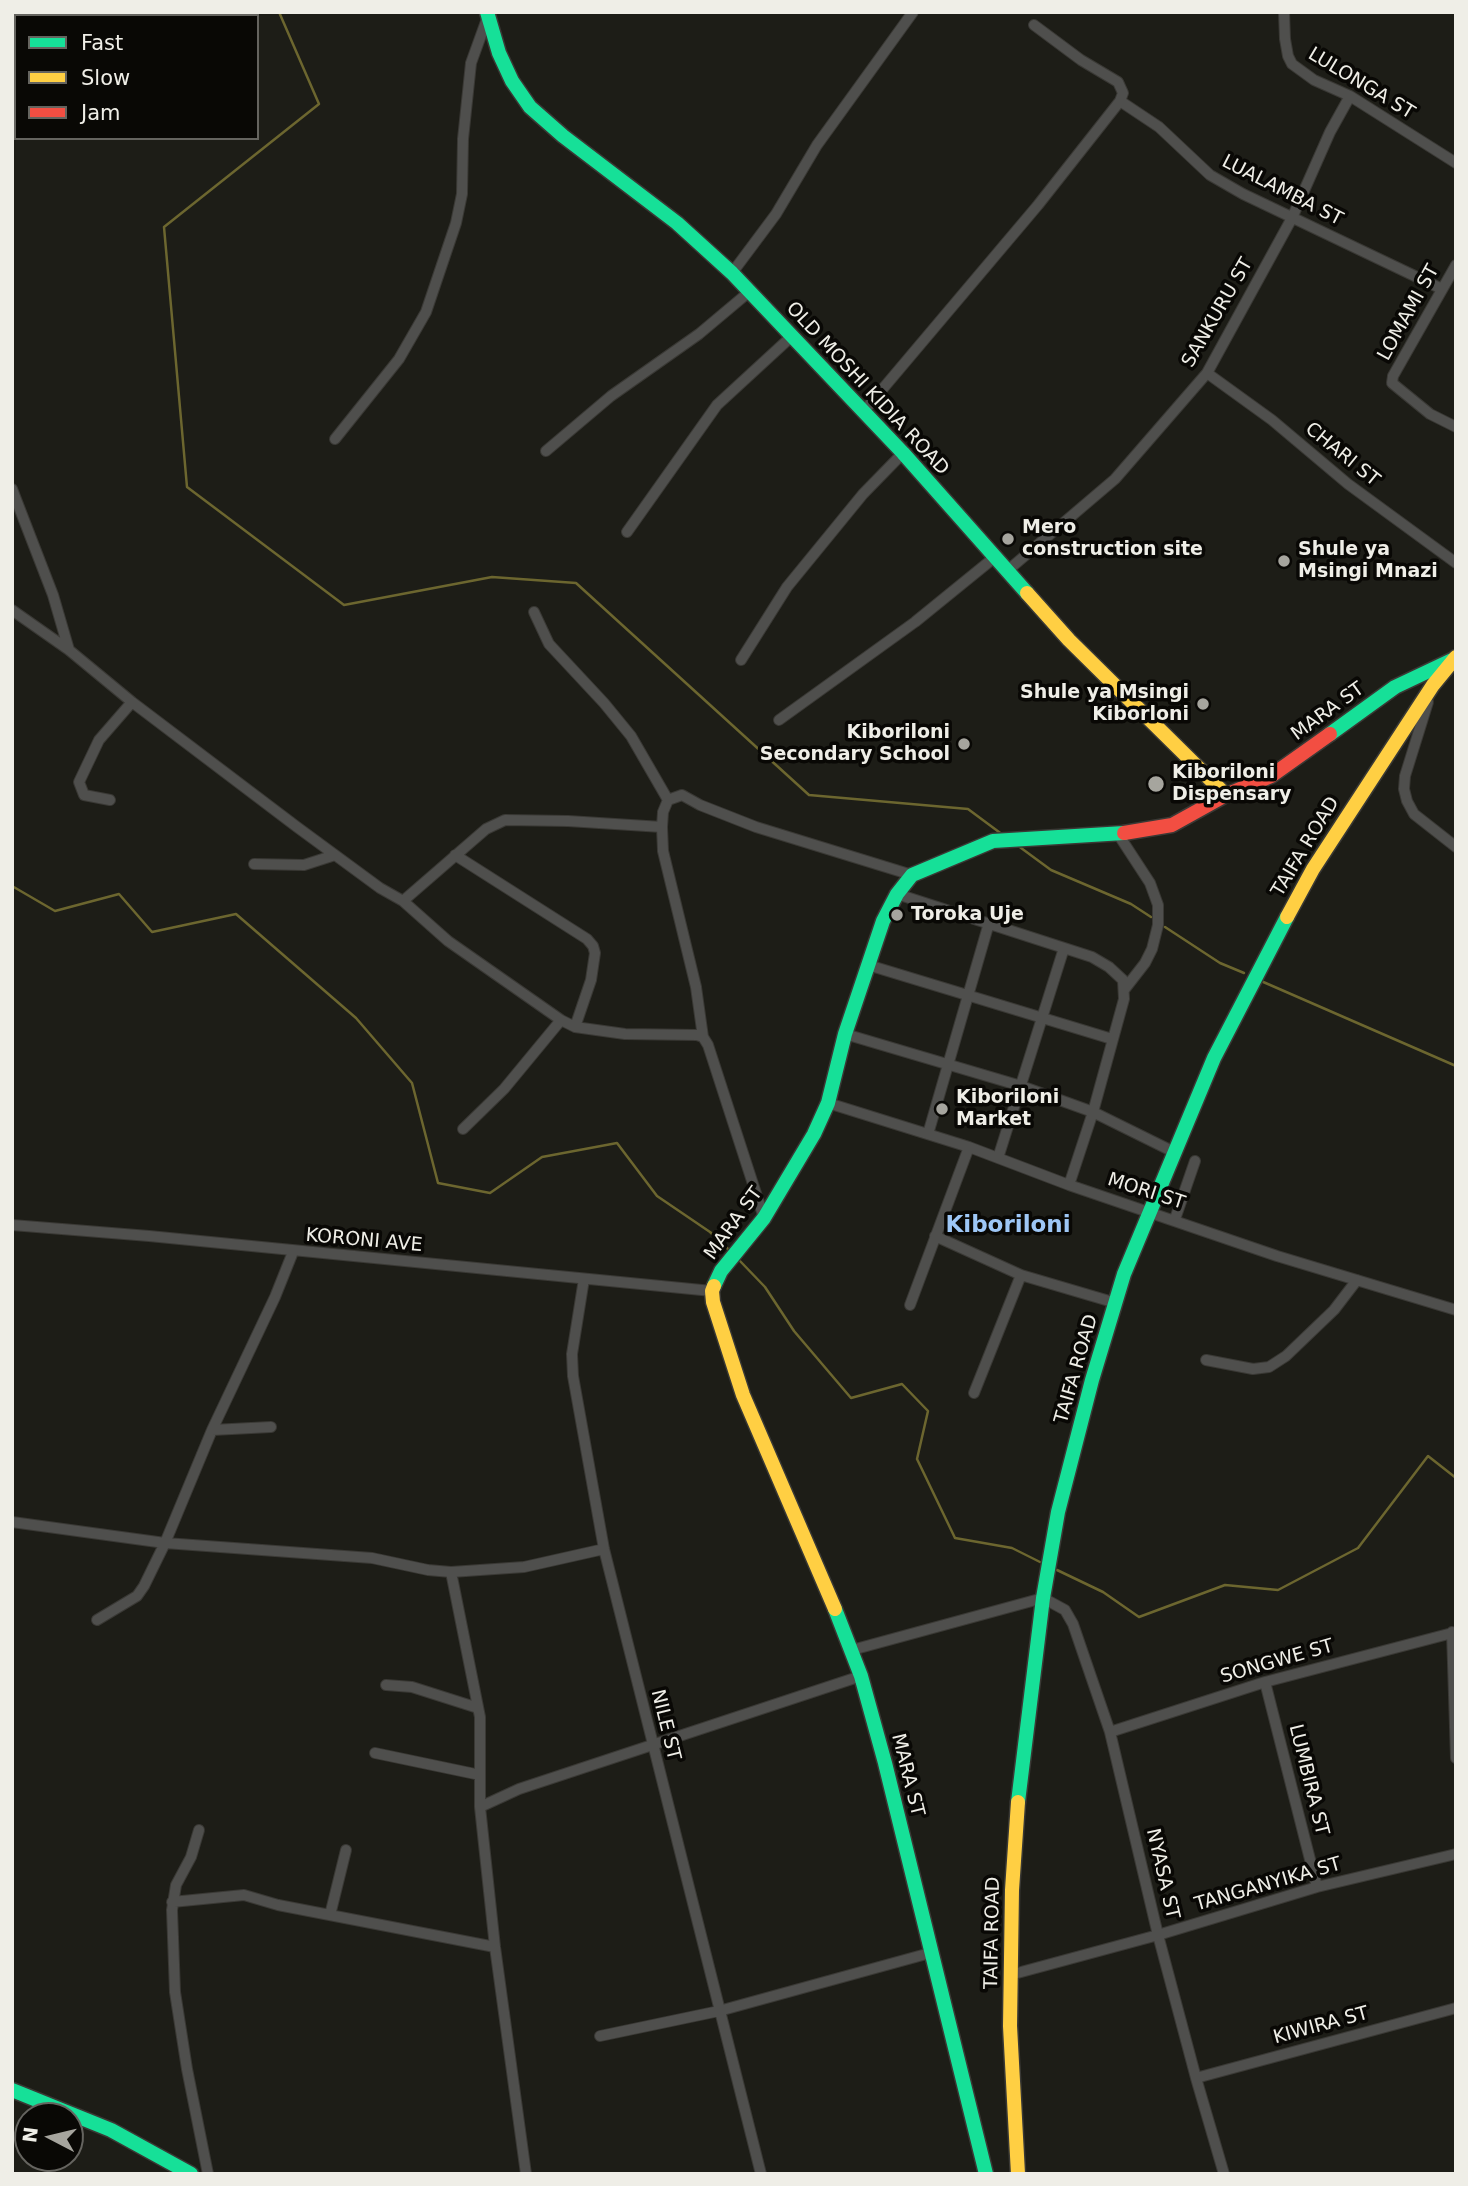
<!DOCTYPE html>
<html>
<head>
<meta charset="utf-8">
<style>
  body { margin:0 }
  #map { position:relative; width:1468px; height:2186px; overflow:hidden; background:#1d1d17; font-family:"DejaVu Sans",sans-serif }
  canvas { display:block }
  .frame { position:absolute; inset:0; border:14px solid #efeee7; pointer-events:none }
  .legend { position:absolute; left:14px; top:14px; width:245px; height:126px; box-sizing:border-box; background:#090805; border:2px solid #65645f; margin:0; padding:9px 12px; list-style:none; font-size:21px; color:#efeee7 }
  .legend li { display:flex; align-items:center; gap:14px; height:35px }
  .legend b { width:35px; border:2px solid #65645f }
  .north { position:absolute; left:14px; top:2102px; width:70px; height:70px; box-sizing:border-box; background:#090805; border:2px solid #65645f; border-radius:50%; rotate:277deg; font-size:19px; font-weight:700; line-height:28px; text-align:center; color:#efeee7 }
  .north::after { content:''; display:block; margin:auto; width:24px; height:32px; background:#a6a59e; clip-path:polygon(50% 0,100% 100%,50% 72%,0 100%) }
</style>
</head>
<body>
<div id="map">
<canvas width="1468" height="2186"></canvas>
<div class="frame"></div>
<ul class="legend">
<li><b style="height:9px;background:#16e098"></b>Fast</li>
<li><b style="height:9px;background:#ffcf43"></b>Slow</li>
<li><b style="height:9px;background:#f24e42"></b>Jam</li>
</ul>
<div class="north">N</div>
</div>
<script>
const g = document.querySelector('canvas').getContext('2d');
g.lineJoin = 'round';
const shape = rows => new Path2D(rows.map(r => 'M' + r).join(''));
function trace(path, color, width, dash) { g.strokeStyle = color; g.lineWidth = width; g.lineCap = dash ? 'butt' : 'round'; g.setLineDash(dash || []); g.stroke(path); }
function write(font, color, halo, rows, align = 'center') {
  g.font = font + ' "DejaVu Sans",sans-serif'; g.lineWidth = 7; g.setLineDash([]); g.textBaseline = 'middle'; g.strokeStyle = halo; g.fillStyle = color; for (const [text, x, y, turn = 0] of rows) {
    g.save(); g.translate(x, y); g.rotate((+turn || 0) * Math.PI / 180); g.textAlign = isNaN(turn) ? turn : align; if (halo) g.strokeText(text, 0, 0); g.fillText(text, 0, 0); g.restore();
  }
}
trace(shape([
  [279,12,319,104,164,227,187,487,344,605,492,577,576,583,809,795,968,809,1003,835],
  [1017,845,1051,870,1131,904,1151,917],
  [12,886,55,911,119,894,152,932,236,914,356,1018,412,1083,438,1183,490,1193,542,1157,617,1143,657,1196,710,1232,728,1249],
  [1165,927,1220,963,1244,973],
  [1261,981,1456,1066],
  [740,1261,765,1287,794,1331,851,1398,902,1384,928,1411,917,1459,955,1538,1012,1548,1040,1562],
  [1057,1570,1103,1592,1139,1617,1225,1585,1278,1590,1358,1548,1428,1456,1456,1478]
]), '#6c662f', 2.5);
const street = shape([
  [1284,12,1285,39,1288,56,1292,64,1314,80,1350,96,1456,163],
  [1120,101,1159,127,1210,175,1243,194,1442,289],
  [1456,265,1393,376,1392,383,1430,414,1456,427],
  [732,273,776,214,817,145,913,12],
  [1207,373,1272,420,1348,484,1456,563],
  [864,411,1038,205,1120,101,1123,93,1118,82,1081,60,1034,25],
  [335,439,399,359,426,312,456,223,462,194,463,139,471,63,488,16],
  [546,451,611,396,699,334,749,292],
  [12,489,53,595,69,650],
  [627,532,717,405,792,336],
  [1007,571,1115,479,1207,373,1292,218,1330,132,1350,96],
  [12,610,69,650,132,702,297,827,380,888,403,901,448,941,561,1020,575,1027,625,1034,697,1035,703,1037,708,1045,764,1218],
  [534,612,549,644,604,703,631,736,668,800],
  [741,660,787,587,863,494,903,453],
  [1428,702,1405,776,1404,789,1407,801,1414,814,1456,847],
  [779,720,915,622,995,557],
  [110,800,84,795,79,782,99,740,132,702],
  [1118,834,1150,883,1158,905,1158,925,1152,949,1145,963,1124,990],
  [455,855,587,939,593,946,595,953,591,980,575,1027],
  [254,864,304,865,335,855],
  [897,894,1092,957,1109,967,1123,980,1124,999,1093,1112,1069,1185],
  [403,901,486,829,505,820,568,821,662,827],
  [868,965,1112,1039],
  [845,1034,1021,1086,1093,1112,1176,1153],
  [703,1037,696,987,663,851,662,827,663,812,668,800,682,795,700,805,756,827,912,875],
  [828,1103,969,1147,1069,1185,1277,1256,1456,1310],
  [463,1129,504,1089,561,1020],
  [928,1134,989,923],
  [998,1158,1064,948],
  [1175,1219,1195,1161],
  [12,1225,149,1236,712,1291],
  [935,1236,1021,1275,1116,1303],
  [584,1279,572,1354,573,1376,604,1549,761,2174],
  [910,1305,969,1147],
  [1206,1360,1253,1369,1269,1367,1286,1356,1334,1310,1357,1280],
  [974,1393,1021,1275],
  [212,1430,271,1427],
  [12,1522,165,1543,372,1558,428,1570,451,1572,480,1717,480,1807],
  [451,1572,524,1567,604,1549],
  [97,1620,137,1596,144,1586,165,1543,212,1430,275,1297,293,1252],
  [1452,1632,1456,1758],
  [852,1650,1043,1598,1065,1610,1073,1624,1110,1732,1158,1935,1196,2078,1224,2174],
  [1265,1682,1317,1887],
  [386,1685,412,1687,478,1708],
  [1110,1732,1265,1682,1456,1632],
  [375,1753,480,1775],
  [199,1830,191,1857,176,1885,172,1910,175,1992,187,2069,208,2174],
  [172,1902,244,1895,278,1905,495,1947],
  [330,1915,346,1850],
  [1010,1975,1158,1935,1317,1887,1456,1854],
  [600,2036,719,2011,930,1953],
  [1196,2078,1456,2008],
  [526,2174,495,1947,480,1807,519,1789,861,1676]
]);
const fast = shape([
  [487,12,499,53,512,81,530,107,563,136,677,223,732,273,903,453,1027,593],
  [1330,734,1395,687,1452,660],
  [714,1286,721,1271,764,1218,814,1134,828,1103,845,1034,883,921,897,894,912,875,993,841,1124,833],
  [835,1609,861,1676,885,1763,986,2174],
  [1018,1802,1043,1598,1058,1512,1092,1380,1124,1274,1214,1058,1287,917],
  [12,2090,111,2130,191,2174]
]);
const slow = shape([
  [1027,593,1069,640,1226,795],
  [1287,917,1313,869,1433,685,1456,657],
  [714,1286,712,1291,713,1302,743,1395,835,1609],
  [1018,2174,1010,2026,1012,1890,1018,1802]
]);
const jam = shape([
  [1124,833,1172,825,1226,795,1271,776,1330,734]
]);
trace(street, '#3a3935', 12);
trace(fast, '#3a3935', 17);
trace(slow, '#3a3935', 17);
trace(jam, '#3a3935', 17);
trace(street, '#4f4f4d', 10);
trace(fast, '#16e098', 14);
trace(slow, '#ffcf43', 14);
trace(jam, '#f24e42', 14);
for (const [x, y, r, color] of [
  [1008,539,7,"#a6a59e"],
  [1284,561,7,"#a6a59e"],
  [1203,704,7,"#a6a59e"],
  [964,744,7,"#a6a59e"],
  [1156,784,9,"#a6a59e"],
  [897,915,7,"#a6a59e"],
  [942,1109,7,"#a6a59e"]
]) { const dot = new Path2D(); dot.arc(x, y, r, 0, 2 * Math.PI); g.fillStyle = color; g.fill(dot); trace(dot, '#090805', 2.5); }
write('19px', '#efeee7', '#090805', [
  ["LULONGA ST",1361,84,31],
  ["LUALAMBA ST",1282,191,27],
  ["SANKURU ST",1218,313,-60],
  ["LOMAMI ST",1409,313,-61],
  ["OLD MOSHI KIDIA ROAD",867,389,47],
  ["CHARI ST",1342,455,39],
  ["MARA ST",1328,712,-36],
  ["TAIFA ROAD",1306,847,-59],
  ["MORI ST",1146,1192,18],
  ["MARA ST",734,1224,-54],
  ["KORONI AVE",364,1241,5],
  ["TAIFA ROAD",1077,1369,-74],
  ["SONGWE ST",1277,1662,-16],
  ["NILE ST",665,1725,76],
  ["MARA ST",907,1775,76],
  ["LUMBIRA ST",1308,1780,76],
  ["NYASA ST",1162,1874,77],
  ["TANGANYIKA ST",1268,1885,-16],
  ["TAIFA ROAD",993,1933,-89],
  ["KIWIRA ST",1321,2026,-15]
]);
write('bold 19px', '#efeee7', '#090805', [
  ["Mero",1022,528],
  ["construction site",1022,550],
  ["Shule ya",1298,550],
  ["Msingi Mnazi",1298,572],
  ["Shule ya Msingi",1189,693,"right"],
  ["Kiborloni",1189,715,"right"],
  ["Kiboriloni",950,733,"right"],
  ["Secondary School",950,755,"right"],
  ["Kiboriloni",1172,773],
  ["Dispensary",1172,795],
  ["Toroka Uje",911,915],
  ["Kiboriloni",956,1098],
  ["Market",956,1120]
], 'left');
write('bold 23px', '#9ec7f6', '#090805', [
  ["Kiboriloni",1008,1226]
]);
</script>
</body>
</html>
